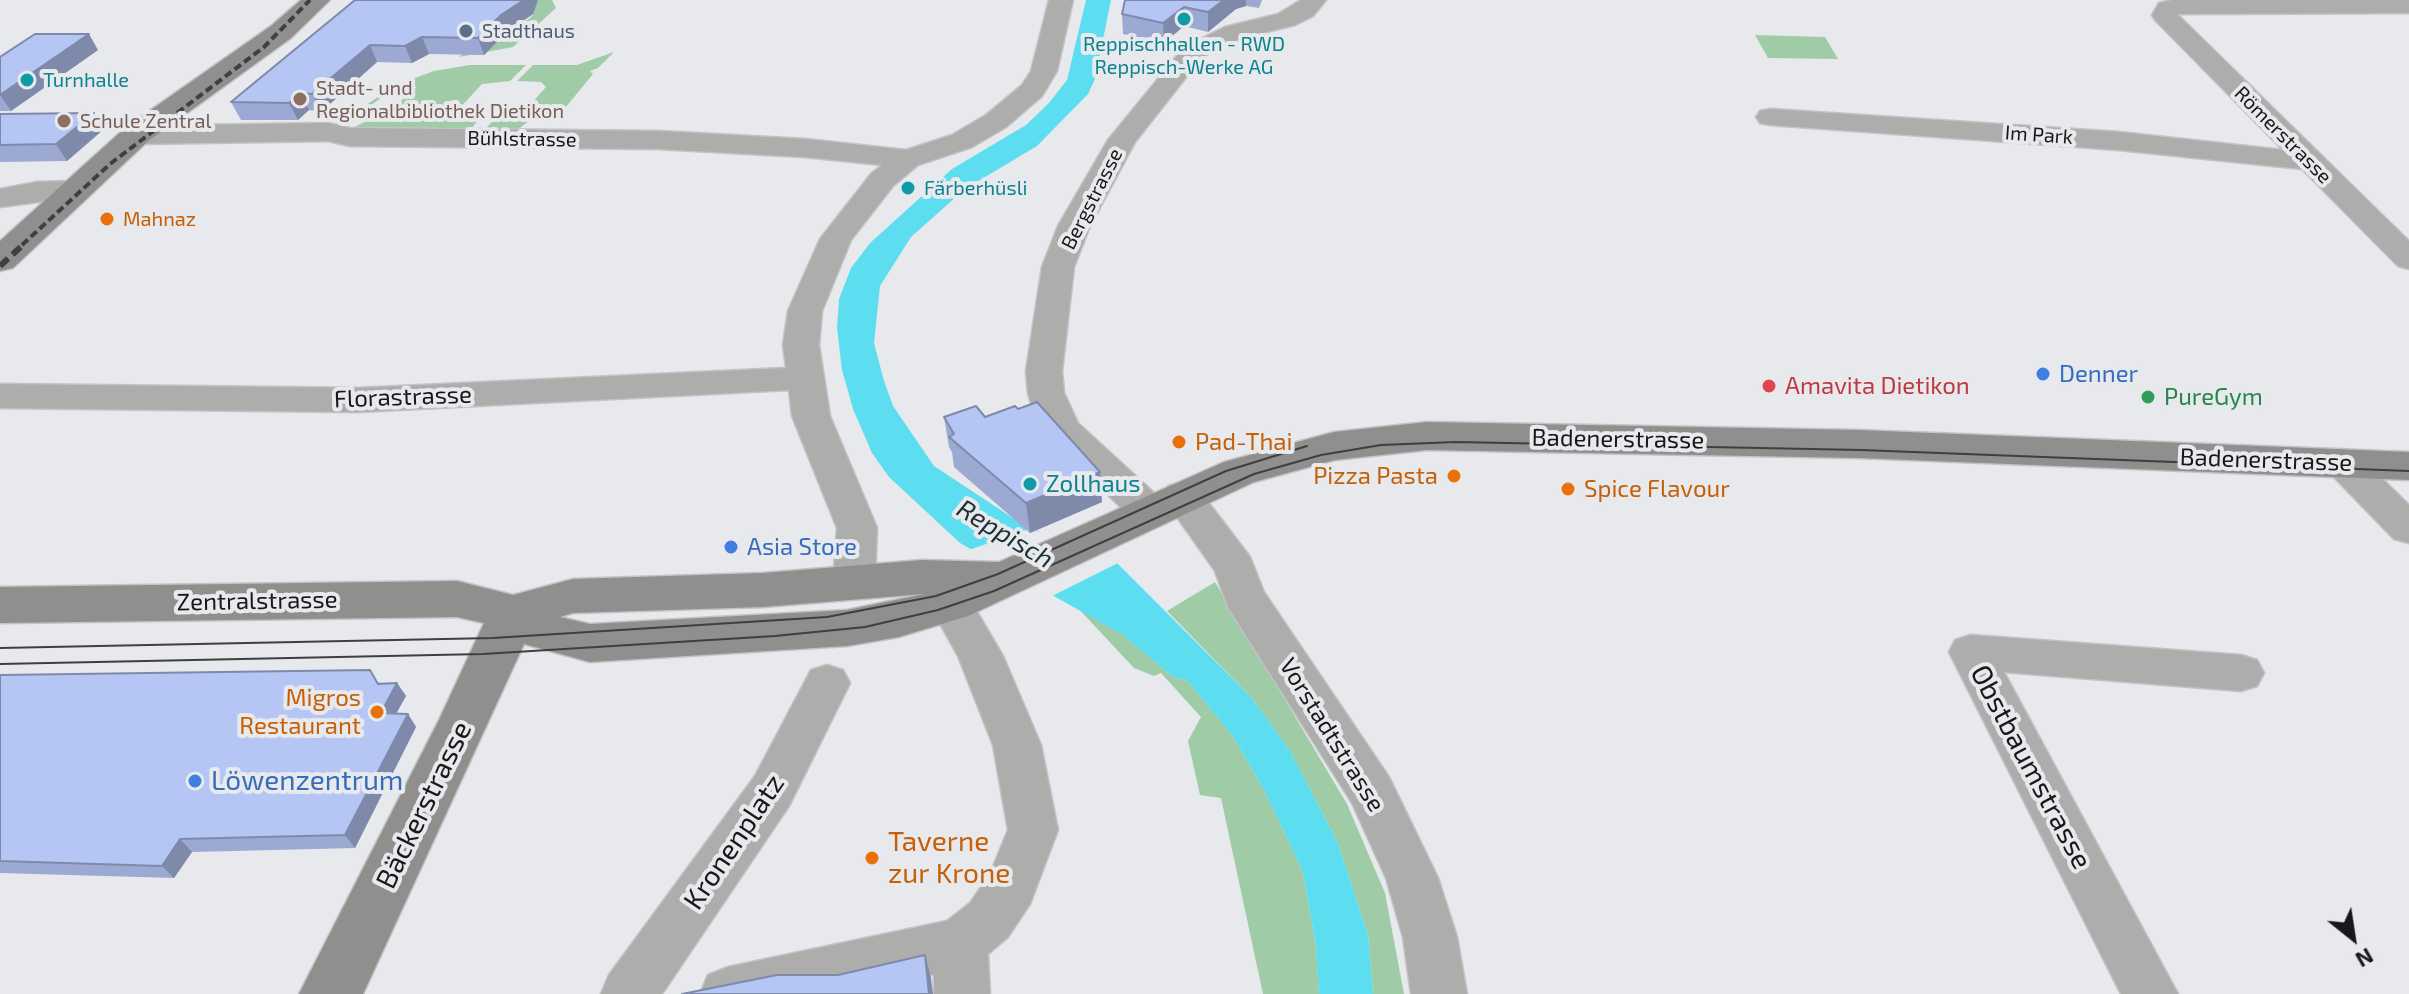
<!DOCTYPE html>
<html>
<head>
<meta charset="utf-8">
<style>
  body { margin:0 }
  #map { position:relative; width:2409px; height:994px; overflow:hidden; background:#e7e9ed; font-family:"Exo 2",sans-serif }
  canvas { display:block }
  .north { position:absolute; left:2313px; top:898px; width:80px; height:80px; -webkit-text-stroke:6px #e7e9ed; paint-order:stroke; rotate:150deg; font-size:22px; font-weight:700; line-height:32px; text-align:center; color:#18181a }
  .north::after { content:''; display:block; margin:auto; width:28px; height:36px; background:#18181a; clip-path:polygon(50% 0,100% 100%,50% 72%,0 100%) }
</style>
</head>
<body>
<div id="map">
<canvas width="2409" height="994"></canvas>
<div class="north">N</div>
</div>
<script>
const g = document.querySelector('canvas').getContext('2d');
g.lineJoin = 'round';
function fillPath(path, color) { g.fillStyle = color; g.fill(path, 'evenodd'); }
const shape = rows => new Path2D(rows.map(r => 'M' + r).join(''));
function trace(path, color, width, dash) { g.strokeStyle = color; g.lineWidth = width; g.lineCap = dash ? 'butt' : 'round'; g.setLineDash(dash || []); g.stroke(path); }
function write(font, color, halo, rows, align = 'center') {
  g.font = font + ' "Exo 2",sans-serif'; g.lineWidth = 8; g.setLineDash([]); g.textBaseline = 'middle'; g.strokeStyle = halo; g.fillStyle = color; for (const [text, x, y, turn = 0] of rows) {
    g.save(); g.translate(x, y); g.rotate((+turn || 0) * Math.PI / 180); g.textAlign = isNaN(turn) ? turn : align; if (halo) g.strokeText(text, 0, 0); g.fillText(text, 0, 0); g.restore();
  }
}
fillPath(shape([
  [525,0,552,0,556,8,513,47,459,57,471,45,529,19,533,15,529,9,538,1],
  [1755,35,1825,37,1838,59,1768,58],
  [614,52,598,68,590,71,593,74,556,119,530,120,517,130,492,132,494,128,486,128,493,121,522,114,546,87,541,82,517,81,533,65,577,65],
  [470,65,526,65,510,81,482,84,457,111,456,117,460,120,478,120,472,128,462,132,350,129,390,110,417,87,397,86,370,106,354,113,396,85,434,71],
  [1215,582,1347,804,1385,893,1404,994,1373,994,1368,935,1338,843,1289,749,1250,696,1167,611],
  [1076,606,1123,635,1173,677,1188,681,1234,738,1265,792,1303,872,1316,946,1319,994,1263,994,1221,798,1200,795,1188,741,1201,717,1161,673,1154,676,1134,668]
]), '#9fcba7');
fillPath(shape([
  [1086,0,1111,0,1095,79,1088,94,1037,146,965,189,911,237,880,286,874,343,884,381,893,406,934,466,1025,526,1116,562,1250,696,1289,749,1338,843,1368,935,1373,994,1319,994,1316,946,1303,872,1265,792,1234,738,1188,681,1173,677,1123,635,960,543,889,477,872,453,853,409,842,370,837,328,839,299,851,268,870,243,952,169,1026,125,1049,103,1067,80]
]), '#5dddf0');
fillPath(shape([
  [1032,528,1038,532,1045,530,1097,550,1118,563,1050,597,966,551]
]), '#e7e9ed');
const street = shape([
  [1049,0,1073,0,1057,71,1042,96,1006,127,972,147,918,165,893,186,851,240,822,311,819,345,830,416,877,528,875,582,869,593,854,598,839,593,833,582,837,528,792,416,789,390,358,412,0,408,0,384,358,388,786,368,783,345,788,311,820,239,871,174,882,165,805,157,658,149,350,146,328,141,136,144,126,141,122,135,126,129,136,126,328,123,350,128,658,131,805,139,906,150,952,135,986,115,1022,85,1031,71,1049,0],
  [1301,0,1326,0,1313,16,1295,25,1242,38,1202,57,1135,142,1090,226,1074,267,1062,371,1064,393,1078,423,1163,501,1169,511,1163,521,1149,525,1135,521,1052,441,1034,413,1028,393,1026,371,1042,267,1058,226,1108,140,1184,47,1225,27,1278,14,1301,0],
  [2409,0,2409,13,2177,14,2409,241,2409,269,2398,266,2302,169,2119,150,1770,125,1760,123,1756,117,1760,111,1770,109,2119,132,2283,150,2155,20,2152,15,2159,3,2172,0,2409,0],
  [74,181,85,184,89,190,85,196,0,207,0,189,37,182,74,181],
  [2342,449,2356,453,2409,505,2409,543,2394,539,2328,471,2323,462,2328,453,2342,449],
  [1182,482,1196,486,1250,557,1264,592,1389,777,1438,878,1457,937,1467,994,1411,994,1403,937,1386,878,1352,803,1228,607,1215,571,1162,496,1168,486,1182,482],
  [951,588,966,593,1003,656,1041,745,1058,830,1030,904,1008,937,988,954,990,994,934,994,934,974,846,994,700,994,708,975,728,967,947,921,970,903,990,874,1008,830,993,745,958,656,929,604,936,593,951,588],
  [1971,635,2241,655,2257,660,2264,673,2257,686,2241,691,2004,672,2178,994,2121,994,1949,652,1955,640,1971,635],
  [827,665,843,670,850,683,789,806,662,994,601,994,609,975,755,776,811,670,827,665]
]);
const secondary = shape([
  [301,0,330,0,291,38,147,142,13,268,0,271,0,241,125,128,271,26,301,0],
  [1427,422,1858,430,2409,452,2409,480,1858,458,1427,450,1335,460,1254,482,968,616,899,637,847,646,590,662,524,644,363,994,299,994,439,720,484,623,457,617,0,623,0,587,457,581,513,595,573,579,763,573,922,560,999,562,1224,462,1334,432,1427,422],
  [924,594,847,610,590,624,560,617,573,613,763,607,924,594]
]);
trace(street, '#c2c3c7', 3);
trace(secondary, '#c2c3c7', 3);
fillPath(street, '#adadab');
fillPath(secondary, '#908f8d');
trace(shape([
  [0,648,493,638,827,617,936,596,998,574,1226,471,1307,446],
  [0,664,483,654,775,636,865,627,938,610,994,591,1254,474,1321,455,1381,445,1456,442,1861,450,2409,471]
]), '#3f3f41', 2);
trace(shape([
  [22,245,110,164,264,47,310,0]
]), '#3f3f41', 4, [8, 4]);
trace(shape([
  [0,266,25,243]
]), '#3f3f41', 6, [11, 6]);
fillPath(shape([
  [355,0,538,0,533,14,507,32,484,55,429,54,412,63,377,62,321,112,309,110,298,120,241,120,231,102],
  [1125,0,1262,0,1259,8,1246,6,1236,9,1208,32,1184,26,1164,43,1123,34,1122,14],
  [98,50,11,111,0,111,0,57],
  [94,113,104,129,67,161,0,162,0,114],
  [944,417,985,417,1102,502,1030,533,954,467,952,452,949,447],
  [0,675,397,683,406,696,396,714,408,714,416,727,355,848,192,852,174,878,0,873]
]), '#9ca9d2');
fillPath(shape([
  [524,0,538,0,533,14,507,32,484,55,478,38,501,15],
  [1224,0,1246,0,1246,6,1236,9,1208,32,1208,12],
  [1184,7,1184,26,1164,43,1163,23],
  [89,34,98,50,11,111,0,95],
  [422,37,429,54,412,63,405,46],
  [370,45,377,62,321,112,312,94],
  [301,93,309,110,298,120,289,103],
  [94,113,104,129,67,161,56,144],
  [1100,472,1102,502,1030,533,1026,503],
  [397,683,406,696,389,726,381,713],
  [408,714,416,727,355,848,345,835],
  [180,839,192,852,174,878,162,866],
  [925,955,931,978,933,994,929,994]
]), '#7f8aab');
const building = shape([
  [355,0,524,0,501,15,478,38,422,37,405,46,370,45,312,94,301,93,289,103,231,102,355,0],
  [1125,0,1224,0,1208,12,1184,7,1163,23,1122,14,1125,0],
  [35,34,89,34,0,95,0,57,35,34],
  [94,113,56,144,0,145,0,114,94,113],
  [1037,402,1100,472,1026,503,949,437,954,434,944,417,976,406,985,417,1015,406,1018,409,1037,402],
  [370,670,378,684,397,683,381,713,408,714,345,835,180,839,162,866,0,861,0,675,370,670],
  [925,955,929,994,682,994,777,975,838,975,925,955]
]);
fillPath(building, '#b5c5f4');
trace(building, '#7f8aab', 2);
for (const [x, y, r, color] of [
  [1184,19,8,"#0f9aa8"],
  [466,31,8,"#5c6f8a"],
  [27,80,8,"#0f9aa8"],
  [300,99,8,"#8d6e63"],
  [64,121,8,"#8d6e63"],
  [908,188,8,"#0f9aa8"],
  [107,219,8,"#e8710a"],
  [2043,374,8,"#3f7fe0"],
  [1769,386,8,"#e0444e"],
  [2148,397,8,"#2e9e5b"],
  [1179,442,8,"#e8710a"],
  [1454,476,8,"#e8710a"],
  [1030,484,8,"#0f9aa8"],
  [1568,489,8,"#e8710a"],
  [731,547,8,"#3f7fe0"],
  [377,712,8,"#e8710a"],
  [195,781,8,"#3f7fe0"],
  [872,858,8,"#e8710a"]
]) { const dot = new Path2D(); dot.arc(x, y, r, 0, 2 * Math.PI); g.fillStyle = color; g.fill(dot); trace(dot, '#e7e9ed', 3); }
write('20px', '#4e5e75', '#e7e9ed', [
  ["Stadthaus",482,31]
], 'left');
write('20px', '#0d838f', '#e7e9ed', [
  ["Reppischhallen - RWD",1184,44,"center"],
  ["Reppisch-Werke AG",1184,67,"center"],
  ["Turnhalle",43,80],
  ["Färberhüsli",924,188]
], 'left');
write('20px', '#785e54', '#e7e9ed', [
  ["Stadt- und",316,88],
  ["Regionalbibliothek Dietikon",316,111],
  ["Schule Zentral",80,121]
], 'left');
write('20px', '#18181a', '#e7e9ed', [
  ["Im Park",2039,135,4],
  ["Römerstrasse",2283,135,45],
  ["Bühlstrasse",522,139,1],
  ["Bergstrasse",1092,199,-63]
]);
write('20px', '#c56008', '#e7e9ed', [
  ["Mahnaz",123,219]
], 'left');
write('24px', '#366cbe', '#e7e9ed', [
  ["Denner",2059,374],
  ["Asia Store",747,547]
], 'left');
write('24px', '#be3a42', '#e7e9ed', [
  ["Amavita Dietikon",1785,386]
], 'left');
write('24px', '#18181a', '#e7e9ed', [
  ["Florastrasse",403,397,-2],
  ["Badenerstrasse",1618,439,1],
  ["Badenerstrasse",2266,460,2],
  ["Zentralstrasse",257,601,-1],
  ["Vorstadtstrasse",1332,735,58]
]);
write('24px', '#27864d', '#e7e9ed', [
  ["PureGym",2164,397]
], 'left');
write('24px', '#c56008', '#e7e9ed', [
  ["Pad-Thai",1195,442],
  ["Pizza Pasta",1438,476,"right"],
  ["Spice Flavour",1584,489],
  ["Migros",361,698,"right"],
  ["Restaurant",361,726,"right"]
], 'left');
write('24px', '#0d838f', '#e7e9ed', [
  ["Zollhaus",1046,484]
], 'left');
write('italic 26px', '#1b3134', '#e7e9ed', [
  ["Reppisch",1005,534,31]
]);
write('28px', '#18181a', '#e7e9ed', [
  ["Obstbaumstrasse",2031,767,62],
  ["Bäckerstrasse",424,805,-64],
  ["Kronenplatz",734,842,-56]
]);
write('28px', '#366cbe', '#e7e9ed', [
  ["Löwenzentrum",211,781]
], 'left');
write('28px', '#c56008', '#e7e9ed', [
  ["Taverne",888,842],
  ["zur Krone",888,874]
], 'left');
</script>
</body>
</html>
